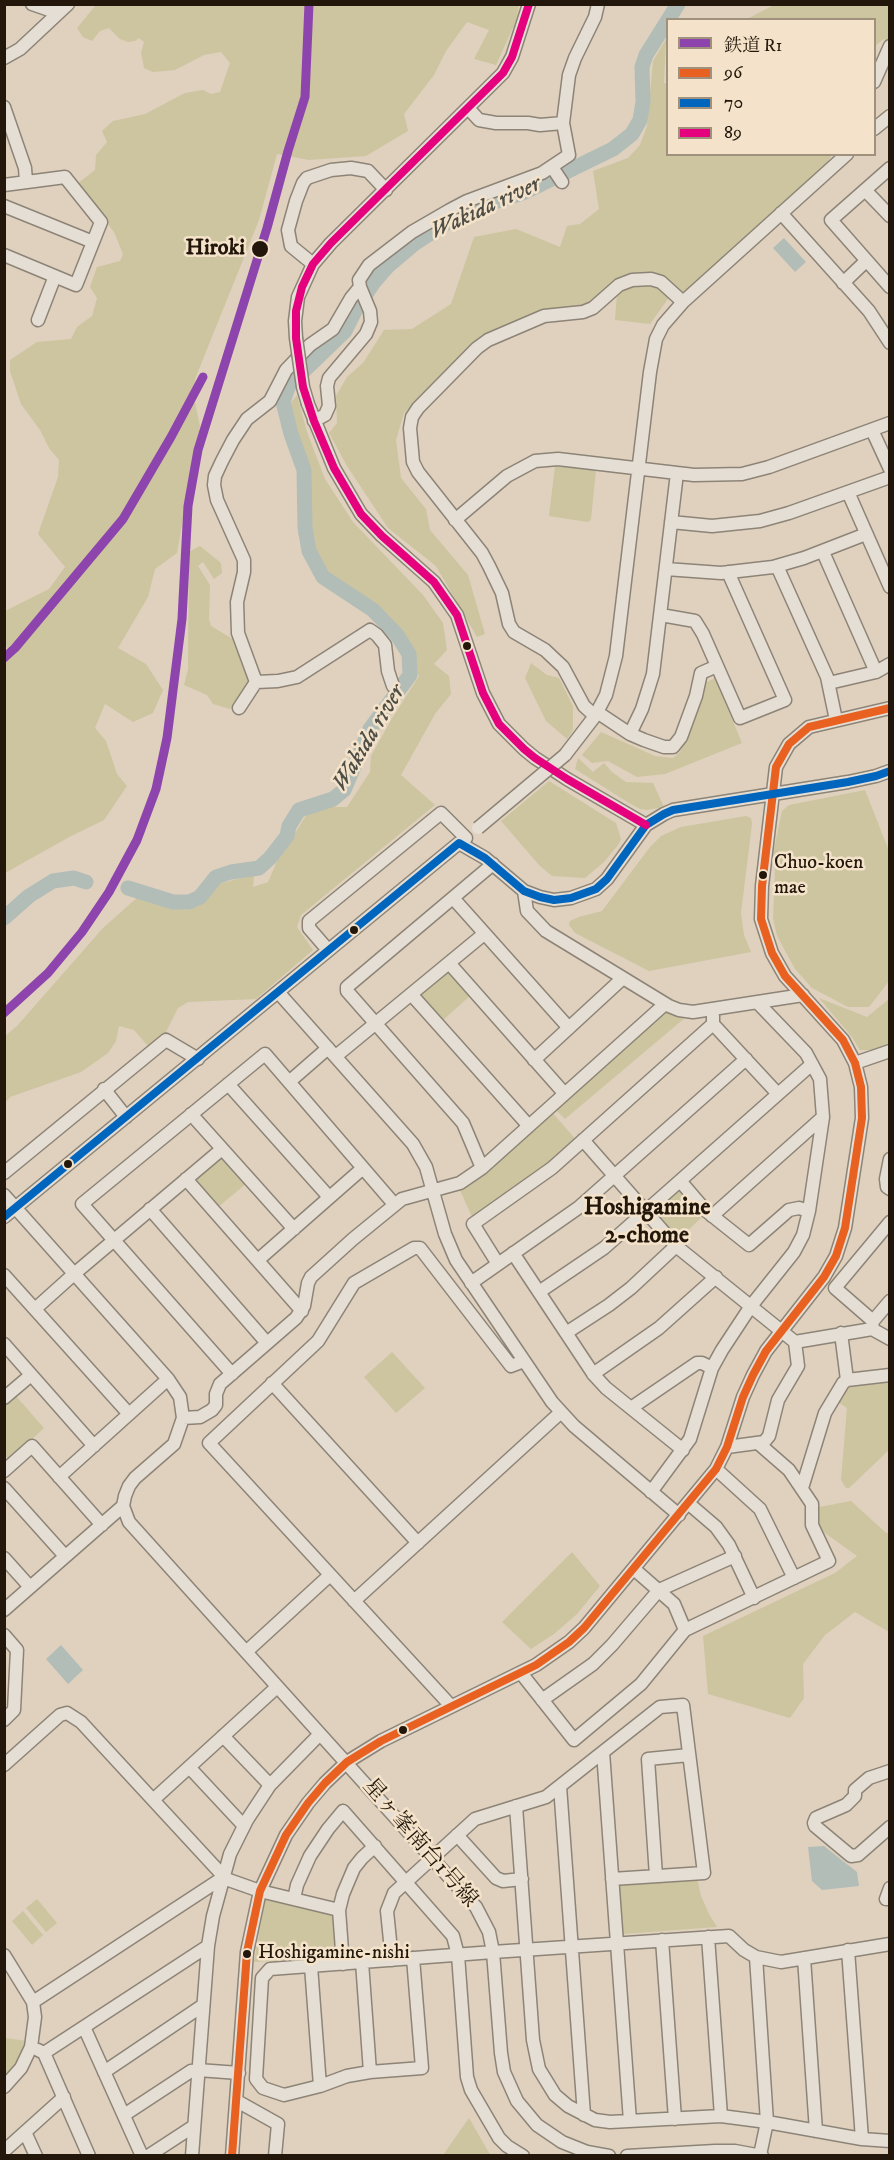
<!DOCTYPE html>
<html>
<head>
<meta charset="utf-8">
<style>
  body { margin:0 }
  #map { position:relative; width:894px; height:2160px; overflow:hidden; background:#dfd1bd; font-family:"IM FELL DW Pica","Noto Serif JP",serif }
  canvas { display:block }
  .frame { position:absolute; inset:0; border:6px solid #22170a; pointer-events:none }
  .legend { position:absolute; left:666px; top:18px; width:210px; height:138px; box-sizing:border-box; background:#f4e3ca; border:2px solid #a0917d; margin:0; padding:8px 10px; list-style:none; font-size:18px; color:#22170a }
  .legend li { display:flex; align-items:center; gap:12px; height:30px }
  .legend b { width:30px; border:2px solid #a0917d }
</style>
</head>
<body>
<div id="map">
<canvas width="894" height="2160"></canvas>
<div class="frame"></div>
<ul class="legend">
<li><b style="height:8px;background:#8e44ad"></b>鉄道 R1</li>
<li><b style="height:8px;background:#e86121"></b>96</li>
<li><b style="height:8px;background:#0065bd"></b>70</li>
<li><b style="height:8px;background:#e5007d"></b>89</li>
</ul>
</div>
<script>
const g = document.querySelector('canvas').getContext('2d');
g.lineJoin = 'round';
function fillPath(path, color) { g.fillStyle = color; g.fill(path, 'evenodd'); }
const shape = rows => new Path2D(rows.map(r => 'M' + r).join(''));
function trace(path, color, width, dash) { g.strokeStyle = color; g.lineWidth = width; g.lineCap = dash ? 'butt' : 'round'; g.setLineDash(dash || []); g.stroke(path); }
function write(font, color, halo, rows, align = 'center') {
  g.font = font + ' "IM FELL DW Pica","Noto Serif JP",serif'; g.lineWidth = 5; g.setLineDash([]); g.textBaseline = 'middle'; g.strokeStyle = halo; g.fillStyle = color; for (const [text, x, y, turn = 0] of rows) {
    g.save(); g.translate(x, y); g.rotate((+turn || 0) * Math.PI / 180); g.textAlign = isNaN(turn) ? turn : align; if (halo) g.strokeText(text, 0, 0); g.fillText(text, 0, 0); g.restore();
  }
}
fillPath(shape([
  [96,5,519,5,516,21,496,65,474,59,489,30,467,22,446,51,434,75,404,114,408,131,366,156,309,160,277,154,259,220,195,379,195,402,200,426,177,553,155,569,148,597,118,648,146,664,163,690,153,713,133,722,105,704,95,728,106,741,117,774,127,786,104,820,71,836,5,873,4,655,8,651,5,642,5,611,49,589,65,567,38,534,58,477,59,460,49,448,40,430,21,404,10,371,10,360,37,342,71,339,77,327,92,316,97,298,90,287,97,267,120,261,123,254,114,232,77,184,95,170,96,155,107,142,102,131,113,121,145,114,185,93,203,90,211,94,220,92,230,63,221,52,204,55,175,70,153,72,144,68,141,53,144,42,139,38,135,41,128,42,120,39,109,28,100,31,92,41,83,37,77,28],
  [774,5,889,5,889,43,884,39,875,46,874,20,745,20],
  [666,39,664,83,668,84,668,154,832,155,826,165,681,295,653,274,581,310,525,317,475,343,404,413,396,440,401,478,426,509,430,530,468,575,485,634,477,637,436,566,388,528,347,466,329,433,337,423,336,396,347,377,363,363,384,330,412,329,451,304,474,237,516,229,560,247,567,226,580,224,599,209,593,171,628,158,640,145,647,126,653,61],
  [639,284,651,284,662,289,670,296,650,324,615,320,617,294,628,287],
  [297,395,307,432,325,479,353,522,423,595,443,623,447,650,434,664,449,676,451,694,435,714,401,775,435,805,301,915,297,927,313,950,256,999,188,1002,178,1008,165,1034,149,1047,134,1030,119,1026,116,1041,108,1053,81,1072,10,1097,5,1103,5,1036,17,1026,103,928,139,896,185,910,198,906,214,885,254,875,253,887,268,882,281,852,289,843,307,814,328,807,347,807,370,772,371,756,391,720,419,676,378,616,337,594,311,570,298,533,307,490,283,413],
  [555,466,596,470,591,519,588,522,549,516],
  [200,546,221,563,222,573,214,579,203,562,198,566,210,585,209,619,211,626,236,641,241,663,250,680,239,700,230,709,213,704,207,695,184,685,188,669,189,552],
  [531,663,547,675,559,678,573,706,573,730,567,739,546,721,525,678],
  [715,678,742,743,665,774,637,777,608,761,592,763,582,755,601,732,655,756,673,758,680,752,700,704,703,684],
  [578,758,593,772,604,763,612,772,626,782,653,783,664,807,647,810,640,809,629,803,575,769],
  [549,781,616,823,621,839,618,845,604,862,585,878,552,876,539,865,501,821],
  [865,790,889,851,889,981,869,1007,848,1007,812,988,795,969,777,936,773,918,775,869,773,854,782,811,789,805],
  [746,816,751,818,752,824,741,913,744,935,751,952,649,971,575,933,569,925,570,921,579,917,602,911,650,847,661,836,681,827],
  [446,971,450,971,471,995,441,1022,419,996,419,993],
  [819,998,867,1017,889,999,889,1047,879,1050,860,1050,852,1037],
  [669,1010,686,1017,565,1119,554,1108,663,1012],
  [551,1111,577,1141,537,1175,473,1219,459,1188],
  [223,1156,247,1183,217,1208,193,1178,218,1157],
  [677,1189,703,1216,676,1242,650,1215],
  [392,1352,425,1388,396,1413,364,1377],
  [889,1379,889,1450,849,1488,846,1488,841,1480,847,1408,838,1402,848,1384],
  [16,1396,44,1428,9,1461,5,1455,4,1406],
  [851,1501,885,1532,889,1534,889,1632,855,1612,825,1635,803,1664,804,1698,790,1718,708,1694,703,1636,835,1573,857,1556,821,1530,814,1508],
  [572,1552,600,1586,577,1614,554,1634,531,1649,502,1622],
  [697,1878,701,1896,709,1914,717,1927,624,1934,621,1931,617,1887,622,1884],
  [269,1898,335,1915,338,1954,335,1957,254,1962,265,1900],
  [37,1899,57,1923,46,1932,26,1908],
  [23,1911,43,1935,32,1945,12,1921],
  [5,2038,27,2041,16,2064,5,2075],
  [469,2118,489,2153,493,2155,443,2155]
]), '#ccc5a0');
fillPath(shape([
  [784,238,806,262,795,272,773,248],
  [61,1645,83,1670,68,1684,46,1659],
  [824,1846,857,1872,859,1886,822,1890,812,1881,808,1847]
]), '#b2bdb8');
trace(shape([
  [668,20,678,4],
  [128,888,173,902,189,902,200,897,216,877,231,872,259,868,270,858,287,836,289,826,299,810,333,799,344,790,370,729,410,675,409,654,397,635,373,610,323,577,309,551,305,527,304,470,291,434,283,402,289,385,345,331,355,311,374,282,388,266,414,244,448,222,479,207,525,192,613,149,632,134,640,120,643,102,642,67,646,55,668,20],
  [4,918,29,896,53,881,74,878,86,882]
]), '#b2bdb8', 15);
const minor = shape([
  [32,4,58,13],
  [4,58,20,49,68,4],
  [874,82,890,46],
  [4,107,25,168,26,182],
  [468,108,479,120,496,123,528,123,540,125,563,123],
  [874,129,890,116],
  [552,167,562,182],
  [890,168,831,220,890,287],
  [4,185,65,177,101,222,76,285,4,255],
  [865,190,890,216],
  [4,206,93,242],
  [781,213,869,311,890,343],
  [313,264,291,246,288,230,296,201,303,183,307,178,331,170,351,168,368,171,386,190],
  [843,283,866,261],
  [38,320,55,276],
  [296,338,295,321,298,297,313,264,331,243,503,73,512,57,529,4],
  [308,404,334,468,361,514,382,536,434,582,457,615,483,693,499,724,524,749,535,758,567,779,646,825],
  [314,421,325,415,329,406,327,386,329,378,366,334,371,322,370,311,360,287],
  [872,430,890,469],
  [848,492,890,587],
  [455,520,507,476,535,461,558,459,694,475,742,474,769,467,890,423],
  [671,522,712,526,760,521,789,513,890,477],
  [823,552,876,672],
  [777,566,827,677,836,720],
  [666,569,721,573,773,567,804,558,866,534],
  [661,615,695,621,703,634,740,718,785,700,728,572],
  [256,682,278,681,297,677,370,630,377,635,385,645,388,671,393,686],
  [829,683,876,672,890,664],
  [239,708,256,682,238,633,237,602,244,572,244,560,217,500,214,485,215,476,222,461,233,440,247,419,270,401,286,370,310,345,333,329,351,298,360,287,359,280,369,265,412,232,450,210,467,201,542,173,569,155,563,123,569,75,575,58,595,17,598,4],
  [597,712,630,734,644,740,664,747,673,747,681,737,696,696,701,673,717,666],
  [595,716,584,706,563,667,545,650,514,632,509,624,502,593,489,566,482,553,418,472,413,462,410,428,412,417,418,408,477,348,488,340,544,316,583,312,593,308,619,285,632,280,651,279,661,282,683,302],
  [630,734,642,709,653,674,677,473],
  [565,755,595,716,606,695,616,656,650,372,656,339,663,325,683,302,847,154],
  [524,891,527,911,546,931,669,1006,679,1010,693,1012,803,995],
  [453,898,569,1028],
  [328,950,309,928,309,921,441,813,466,838],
  [449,963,564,1093],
  [278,992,413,1144,426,1167,445,1234,456,1260,552,1402,574,1426,679,1515],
  [411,994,528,1125],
  [713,1016,713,1024,778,1094],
  [336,1056,484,934],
  [534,1060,623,978],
  [855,1063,890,1051],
  [289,1082,328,1048],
  [228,1084,329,1197],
  [104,1089,126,1117],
  [191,1114,294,1229],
  [583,1140,676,1246,795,1342,798,1366,778,1400,769,1436,764,1442,727,1447],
  [890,1159,886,1179,887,1187,890,1189],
  [482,1168,463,1123,347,991,347,987,493,864],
  [4,1173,166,1040,198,1059],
  [186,1179,302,1311],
  [681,1182,705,1210,749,1245,789,1210,799,1208,809,1211],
  [4,1195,168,1379,180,1397,183,1418,174,1444,135,1478,129,1486,125,1496,123,1506,129,1522,476,1907,489,1932,493,1952,501,2053,504,2072,517,2101,537,2125,562,2142,587,2152,609,2156],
  [150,1209,267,1343],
  [712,1216,823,1117],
  [4,1217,459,843,485,858,524,891,540,897,554,900,571,898,596,889,607,879,646,825,664,814,673,810,848,782,876,776,890,771],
  [513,1253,594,1375,606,1388,683,1450],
  [258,1260,363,1168],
  [498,1264,473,1224,552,1168,713,1024],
  [4,1275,129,1414],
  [471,1283,578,1208,746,1059],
  [539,1292,604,1248,812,1064],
  [35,1309,74,1274,222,1149],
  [873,1321,835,1288,890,1222],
  [872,1328,873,1321,890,1301],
  [566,1333,609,1305,631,1288,676,1246],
  [841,1333,847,1380],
  [795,1342,872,1329,890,1339],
  [4,1344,94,1446],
  [232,1374,82,1204,265,1054,394,1204],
  [593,1374,659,1328,716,1277],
  [272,1383,418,1543],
  [4,1398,31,1375],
  [631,1408,697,1363,702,1363,712,1368],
  [183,1418,200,1417,212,1410,216,1405,216,1394,220,1384,296,1318,304,1306,308,1283,311,1277,353,1239,402,1199,460,1183,482,1168,665,1004],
  [716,1469,760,1509,794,1578],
  [4,1471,32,1446,102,1525],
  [59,1477,168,1379],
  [4,1488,65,1556],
  [802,1488,825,1413,843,1383,847,1380,890,1375],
  [651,1492,690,1439,712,1368,722,1350,751,1306,794,1252,803,1235,809,1211,823,1117,820,1079,806,1053,757,1002],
  [688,1503,716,1527,729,1545,754,1598],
  [4,1558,30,1587],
  [634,1569,674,1604,685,1630],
  [354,1601,560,1413],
  [4,1610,123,1506],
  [4,1635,17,1650,14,1710,4,1720],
  [246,1652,330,1575],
  [521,1673,574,1740,641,1684,685,1630,829,1561,812,1525,812,1504,789,1470,758,1443],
  [542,1700,593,1664,612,1645,659,1590,735,1556],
  [451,1706,209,1443,318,1341,354,1283,414,1248,420,1248,511,1366,524,1361],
  [223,1736,270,1785],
  [603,1752,630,2121],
  [4,1765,60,1715,67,1713,81,1722,226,1879,260,1891,339,1910],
  [189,1767,244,1826],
  [890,1771,869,1778,855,1790,855,1796,846,1805,816,1818,814,1823,815,1826,851,1856,858,1855,890,1827],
  [560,1786,584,2115],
  [153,1800,277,1687],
  [516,1806,533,2040,539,2069,555,2095,568,2106,595,2120,610,2122,721,2116,767,2122,862,2139,890,2141],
  [457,1835,496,1878,503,1881,522,1879],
  [656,1876,648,1759,689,1755],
  [890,1888,886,1899,890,1899],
  [294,1899,297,1885,310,1856,328,1829,343,1811,453,1936,458,1955,467,2077,471,2090,499,2138,507,2146,523,2156],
  [708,1937,721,2116],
  [662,1940,675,2119],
  [848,1950,862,2139],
  [4,1955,33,2002,35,2017,31,2047,21,2068,4,2087],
  [756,1957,767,2122,760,2155],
  [413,1958,422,2068,370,2072,347,2076,320,2086,284,2095,263,2088,256,2079,262,1978,270,1969,493,1952,729,1936,744,1950,756,1957,781,1962,890,1944],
  [804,1958,816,2131],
  [392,1960,387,1911,394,1893,475,1819,546,1797,660,1707,683,1705,704,1873,612,1879],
  [362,1962,370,2072],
  [343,1964,339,1910,343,1894,354,1868,362,1858,375,1846],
  [311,1966,320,2086],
  [33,2002,224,1877],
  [84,2027,142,2156],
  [38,2050,44,2053,89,2156],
  [44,2053,208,1946],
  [104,2072,202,2006],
  [237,2101,278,2124,275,2156],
  [124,2115,191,2071,198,2070,239,2073],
  [25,2132,36,2156],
  [4,2151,64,2097],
  [148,2156,194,2126],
  [192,2156,208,1946,213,1916,230,1854,247,1820,270,1785,320,1734],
  [232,2156,247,1952,260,1891,286,1835,308,1803,325,1783,347,1762,381,1741,536,1665,569,1642,584,1628,716,1469,727,1447,743,1397,753,1375,766,1351,824,1277,836,1256,845,1228,862,1118,861,1087,855,1063,843,1040,785,976,772,953,761,919,762,886,776,767,789,744,809,727,890,708],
  [627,2156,715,2151,735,2151,762,2156]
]);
trace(minor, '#8d8477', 15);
trace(minor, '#e5ded4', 12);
const minorBridge = shape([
  [296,338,303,387,308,404],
  [478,828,565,755]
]);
trace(minorBridge, '#8d8477', 15, []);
trace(minorBridge, '#e5ded4', 12);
trace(shape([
  [232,2156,247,1952,260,1891,286,1835,308,1803,325,1783,347,1762,381,1741,536,1665,569,1642,584,1628,716,1469,727,1447,743,1397,753,1375,766,1351,824,1277,836,1256,845,1228,862,1118,861,1087,855,1063,843,1040,785,976,772,953,761,919,762,886,776,767,789,744,809,727,890,708]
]), '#e86121', 8);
trace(shape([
  [4,1217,459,843,485,858,524,891,540,897,554,900,571,898,596,889,607,879,646,825,664,814,673,810,848,782,876,776,890,771]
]), '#0065bd', 8);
trace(shape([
  [529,4,512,57,503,73,331,243,313,264,302,287,296,311,296,338,303,387,314,421,334,468,361,514,382,536,434,582,457,615,483,693,499,724,524,749,535,758,567,779,646,825]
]), '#e5007d', 8);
trace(shape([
  [4,658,15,648,123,519,171,437,203,377],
  [4,1013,48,973,82,932,109,892,137,840,156,789,167,738,182,619,188,506,198,450,267,228,288,151,305,97,309,4]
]), '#8e44ad', 9);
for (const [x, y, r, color] of [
  [260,249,9,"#22170a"],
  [467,646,5,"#22170a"],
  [763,875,5,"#22170a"],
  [354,930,5,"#22170a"],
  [68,1164,5,"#22170a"],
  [403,1730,5,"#22170a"],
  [247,1954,5,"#22170a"]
]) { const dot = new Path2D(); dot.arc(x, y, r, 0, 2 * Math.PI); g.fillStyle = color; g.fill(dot); trace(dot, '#f4e3ca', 2); }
write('20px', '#22170a', '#f4e3ca', [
  ["Chuo-koen",774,864],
  ["mae",774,889],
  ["Hoshigamine-nishi",258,1954]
], 'left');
write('bold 22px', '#22170a', '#f4e3ca', [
  ["Hiroki",245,249]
], 'right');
write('22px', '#22170a', '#f4e3ca', [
  ["星ヶ峯南台1号線",419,1844,49]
]);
write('italic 24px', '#4e4e46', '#f4e3ca', [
  ["Wakida river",486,209,-25],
  ["Wakida river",370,739,-59]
]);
write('bold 24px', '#22170a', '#f4e3ca', [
  ["Hoshigamine",647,1209],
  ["2-chome",647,1237]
]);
</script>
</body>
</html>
